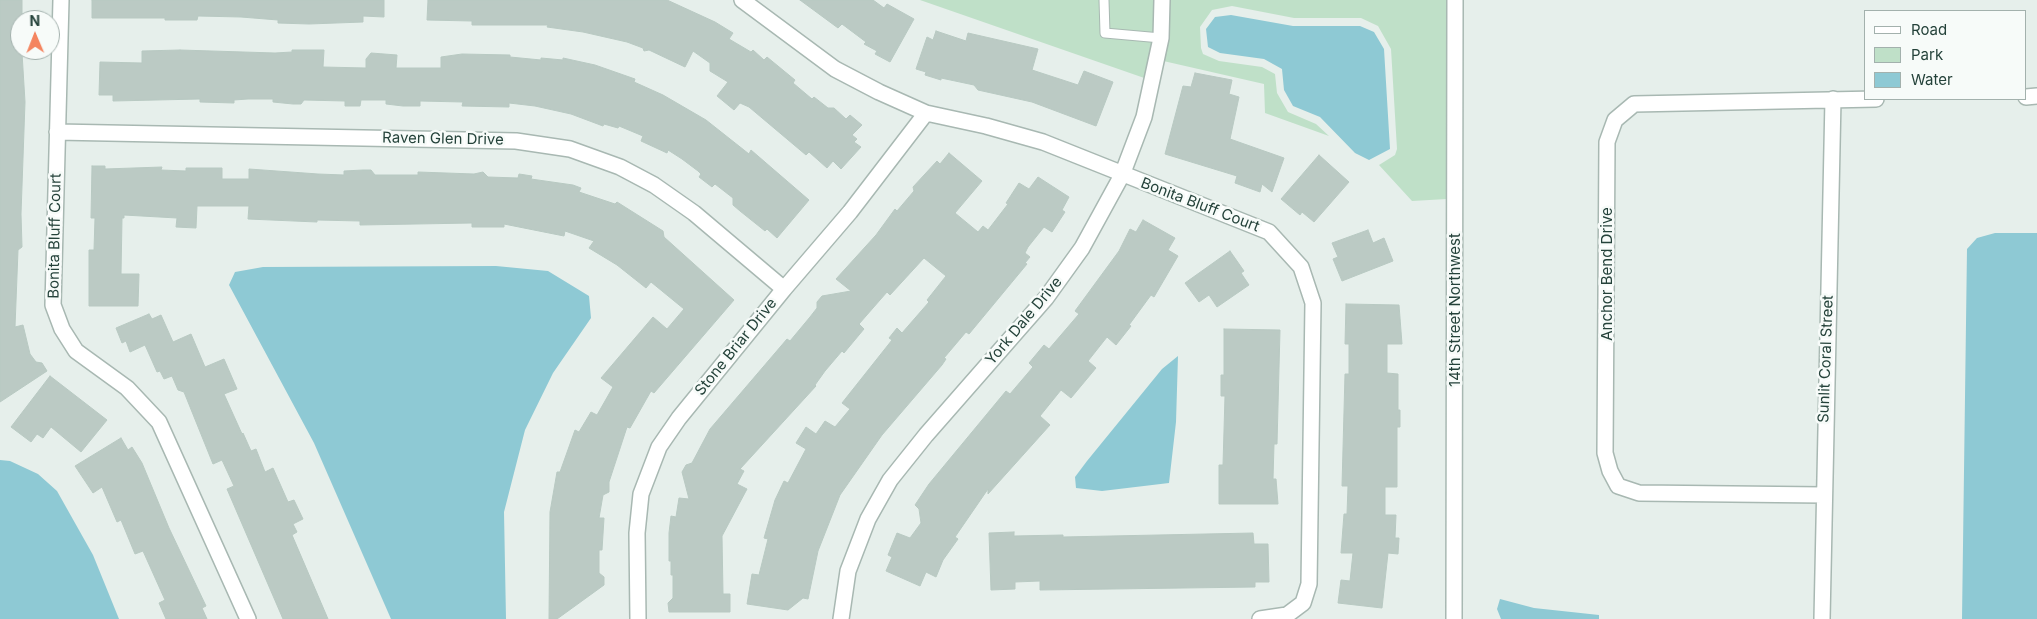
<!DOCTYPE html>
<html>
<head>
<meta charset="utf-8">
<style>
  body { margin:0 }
  #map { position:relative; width:2037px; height:619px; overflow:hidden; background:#e6efeb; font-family:Inter,sans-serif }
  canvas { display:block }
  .legend { position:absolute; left:1864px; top:10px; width:162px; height:90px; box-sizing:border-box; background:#f7fbf9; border:1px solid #a3b1ad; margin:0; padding:6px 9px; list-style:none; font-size:15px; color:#24423a }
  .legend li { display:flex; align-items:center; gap:10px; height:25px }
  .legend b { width:25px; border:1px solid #a3b1ad }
  .north { position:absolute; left:10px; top:10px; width:50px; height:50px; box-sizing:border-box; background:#f7fbf9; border:1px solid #a3b1ad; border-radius:50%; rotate:359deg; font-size:14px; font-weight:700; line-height:20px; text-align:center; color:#24423a }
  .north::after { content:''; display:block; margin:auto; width:18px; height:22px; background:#f4845f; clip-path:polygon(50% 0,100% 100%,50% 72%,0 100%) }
</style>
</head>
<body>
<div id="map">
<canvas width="2037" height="619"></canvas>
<ul class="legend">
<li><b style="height:6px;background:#fff"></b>Road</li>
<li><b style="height:14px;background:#bfe0c8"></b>Park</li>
<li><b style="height:14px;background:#8ec9d4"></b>Water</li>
</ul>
<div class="north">N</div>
</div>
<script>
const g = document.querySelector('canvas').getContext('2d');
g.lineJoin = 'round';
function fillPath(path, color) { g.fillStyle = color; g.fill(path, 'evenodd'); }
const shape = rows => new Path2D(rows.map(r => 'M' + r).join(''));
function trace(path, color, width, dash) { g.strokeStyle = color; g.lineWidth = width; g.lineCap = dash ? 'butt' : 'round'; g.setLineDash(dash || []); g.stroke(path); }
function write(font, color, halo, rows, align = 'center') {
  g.font = font + ' Inter,sans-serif'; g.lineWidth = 5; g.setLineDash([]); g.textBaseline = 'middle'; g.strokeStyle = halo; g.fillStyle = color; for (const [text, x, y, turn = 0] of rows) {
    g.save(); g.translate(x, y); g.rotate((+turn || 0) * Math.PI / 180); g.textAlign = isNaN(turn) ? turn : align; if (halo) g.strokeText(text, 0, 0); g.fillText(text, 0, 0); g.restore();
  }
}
fillPath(shape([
  [920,0,1447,0,1447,199,1412,201,1379,165,1395,155,1397,149,1391,49,1378,26,1361,18,1294,18,1232,6,1212,10,1200,27,1201,48,1203,54,1219,61,1262,67,1275,74,1277,93,1288,112,1316,124,1329,136,1265,113,1264,84,1159,60,1150,80]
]), '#bfe0c8');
fillPath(shape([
  [1231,15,1293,26,1360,26,1374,32,1384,49,1390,149,1369,160,1355,153,1320,117,1293,106,1284,90,1282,69,1264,59,1220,53,1208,47,1206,29,1215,17],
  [1995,233,2037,233,2037,619,1962,619,1967,249,1977,238],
  [496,266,548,271,589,296,591,318,553,373,525,430,504,512,506,619,391,619,314,443,229,285,235,272,263,267],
  [1178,356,1176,422,1169,483,1102,491,1076,488,1075,477,1087,461,1162,369],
  [0,460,10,461,38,474,57,491,93,555,119,619,0,619],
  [1500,599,1534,608,1599,615,1599,619,1501,619,1497,609]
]), '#8ec9d4');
const building = shape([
  [0,0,22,0,22,20,20,20,25,102,21,214,22,247,18,250,15,327,23,325,30,354,36,362,42,363,47,371,0,402,0,0],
  [92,0,384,0,384,17,363,16,363,22,309,24,278,23,278,20,241,17,198,16,197,20,165,20,165,18,92,18,92,0],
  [428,0,667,0,715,22,733,33,729,39,751,52,753,50,764,60,767,57,795,80,793,83,812,99,814,97,828,108,834,108,846,119,850,115,862,125,852,135,857,139,854,142,861,147,841,169,833,161,827,168,809,152,806,155,749,107,740,103,734,110,717,96,728,82,710,71,710,63,693,51,685,67,649,50,644,51,643,48,627,42,583,32,547,27,548,25,472,25,472,21,427,20,428,0],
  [800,0,873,0,884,8,887,4,914,19,890,62,875,54,877,51,864,44,866,42,842,24,838,28,800,0],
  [936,31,966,41,968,33,1038,49,1032,70,1078,85,1084,71,1113,82,1096,126,1032,102,978,90,974,85,941,78,941,80,925,75,926,72,916,69,927,37,933,40,936,31],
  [180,50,275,53,292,52,292,50,324,50,323,67,366,68,366,59,371,53,397,55,396,68,441,68,441,57,462,54,510,55,510,57,541,60,541,58,563,60,563,58,595,65,635,79,634,82,663,95,706,120,749,154,751,150,809,200,777,238,767,229,765,231,740,211,733,205,733,198,715,184,712,187,699,177,701,174,698,171,682,159,668,150,667,153,641,141,643,136,619,126,618,128,604,124,603,126,571,114,535,106,509,103,509,107,462,106,463,102,420,101,420,106,403,106,386,104,386,100,361,100,360,106,345,106,345,101,304,100,301,104,293,104,273,102,273,99,248,99,234,100,234,103,200,102,200,99,113,101,113,95,99,95,100,62,142,63,142,51,180,50],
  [1195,73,1232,80,1229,94,1239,97,1230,139,1284,158,1272,192,1262,184,1260,192,1235,183,1237,176,1165,154,1183,86,1191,87,1195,73],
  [949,153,982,181,955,213,978,232,983,226,988,230,1008,204,1006,203,1019,183,1029,189,1038,177,1069,197,1062,210,1065,212,1052,232,1044,227,1028,247,1025,253,1030,257,1025,263,1027,264,969,334,966,332,944,358,946,359,942,365,882,435,840,495,818,551,808,599,803,598,788,610,747,604,752,574,759,575,768,539,764,538,775,500,784,481,788,483,806,449,796,443,806,427,816,434,825,421,835,427,850,409,842,403,892,340,889,338,897,328,902,333,929,302,927,300,946,276,924,258,890,295,887,292,859,324,864,329,844,353,842,351,825,371,815,385,816,386,740,469,744,471,737,484,747,489,722,536,723,594,730,594,730,612,669,612,668,603,673,598,673,575,671,575,671,561,669,561,669,533,671,516,676,517,679,498,689,499,682,472,686,465,692,463,710,429,787,339,790,341,810,317,817,308,817,302,822,296,851,291,836,279,876,235,895,209,897,211,914,191,913,187,937,161,940,164,949,153],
  [1319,155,1349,182,1314,222,1302,212,1300,215,1281,199,1319,155],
  [92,166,105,166,105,169,162,167,161,170,186,171,186,168,222,168,222,179,249,179,249,169,318,174,344,175,344,171,363,170,371,170,375,175,418,175,418,172,474,174,483,172,488,177,518,178,519,174,532,176,531,179,573,185,581,188,579,192,615,204,617,202,663,231,664,237,734,300,654,393,651,391,630,428,627,427,609,482,609,492,603,495,599,518,604,518,602,550,599,550,599,573,604,577,604,585,557,619,549,619,550,512,557,472,560,472,575,430,579,432,591,412,597,415,613,387,601,378,653,317,667,329,684,309,651,282,646,288,617,265,589,248,594,241,565,231,564,236,504,224,504,227,472,227,472,223,360,225,360,221,317,220,317,222,248,219,249,206,197,206,196,228,176,227,177,218,124,215,124,218,122,218,121,274,139,274,138,306,89,306,89,250,94,250,95,218,91,218,92,166],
  [1143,220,1175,238,1168,250,1178,256,1154,297,1151,295,1129,325,1131,326,1116,345,1107,337,1088,361,1096,368,1071,398,1061,390,1040,416,1050,425,988,494,988,489,955,537,958,539,943,560,936,577,926,572,920,586,886,571,892,557,888,555,897,533,910,538,921,523,919,509,915,505,929,484,1006,391,1010,394,1033,367,1029,363,1044,345,1049,349,1079,314,1075,311,1119,251,1130,229,1136,232,1143,220],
  [1368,230,1373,243,1384,238,1393,261,1342,281,1333,259,1338,257,1332,243,1368,230],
  [1230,251,1244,271,1241,273,1249,285,1217,307,1209,295,1199,302,1185,283,1230,251],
  [1346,304,1399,305,1402,344,1387,344,1387,373,1398,374,1398,410,1400,410,1400,427,1397,427,1397,487,1385,487,1385,515,1396,515,1395,538,1399,538,1398,554,1388,553,1382,608,1338,603,1341,580,1350,581,1353,553,1341,553,1344,514,1347,514,1348,486,1342,486,1345,374,1349,374,1349,344,1345,344,1346,304],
  [149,314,152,319,161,315,173,342,191,334,205,367,224,359,237,389,224,394,242,434,243,433,251,451,256,449,265,472,273,468,288,502,294,500,303,519,293,524,297,532,292,535,328,619,283,619,227,489,234,486,222,460,213,464,184,392,178,390,172,376,164,379,160,371,157,372,145,345,130,352,126,341,122,343,116,328,149,314],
  [1224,329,1280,330,1277,444,1274,444,1273,479,1276,479,1278,504,1219,504,1219,465,1223,465,1225,396,1221,396,1221,375,1224,375,1224,329],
  [50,376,107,420,81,452,51,427,43,438,37,434,31,442,11,427,50,376],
  [121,438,128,450,132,447,142,463,169,528,206,606,202,608,207,619,166,619,159,603,165,600,143,551,135,554,121,520,117,522,102,487,93,493,75,466,121,438],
  [1014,532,1014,536,1063,535,1063,537,1253,533,1254,544,1268,544,1269,582,1255,582,1255,587,1040,590,1040,581,1015,582,1015,589,991,590,989,533,1014,532]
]);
fillPath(building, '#bbcac4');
trace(building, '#b8c9c2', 1);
const service = shape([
  [1104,0,1105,33,1161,38]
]);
const minor = shape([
  [61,0,53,305,62,329,76,351,127,388,159,422,248,619],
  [742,0,835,69,879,92,926,113,986,126,1043,142,1269,232,1301,267,1313,303,1309,584,1303,603,1287,615,1260,619],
  [2026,97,2037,96],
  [57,132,516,141,570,149,620,167,654,185,694,213,784,289],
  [1823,495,1639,493,1618,486,1610,471,1605,453,1607,142,1615,120,1634,104,1876,99],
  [638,619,637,533,641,494,659,447,679,418,784,289,850,212,926,113],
  [841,619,848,571,868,519,890,480,926,435,1046,298,1082,248,1122,175,1144,117,1161,38,1162,0],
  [1454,619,1455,0],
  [1822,619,1833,99]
]);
trace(service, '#a8b8b2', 11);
trace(minor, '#a8b8b2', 18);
trace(service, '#fff', 9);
trace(minor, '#fff', 15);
write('15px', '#24423a', '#f7fbf9', [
  ["Raven Glen Drive",443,139,1],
  ["Bonita Bluff Court",1200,205,21],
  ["Bonita Bluff Court",55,236,-89],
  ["Anchor Bend Drive",1607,274,-90],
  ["14th Street Northwest",1455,310,-90],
  ["York Dale Drive",1024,321,-50],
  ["Stone Briar Drive",736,347,-51],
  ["Sunlit Coral Street",1826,359,-88]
]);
</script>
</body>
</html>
